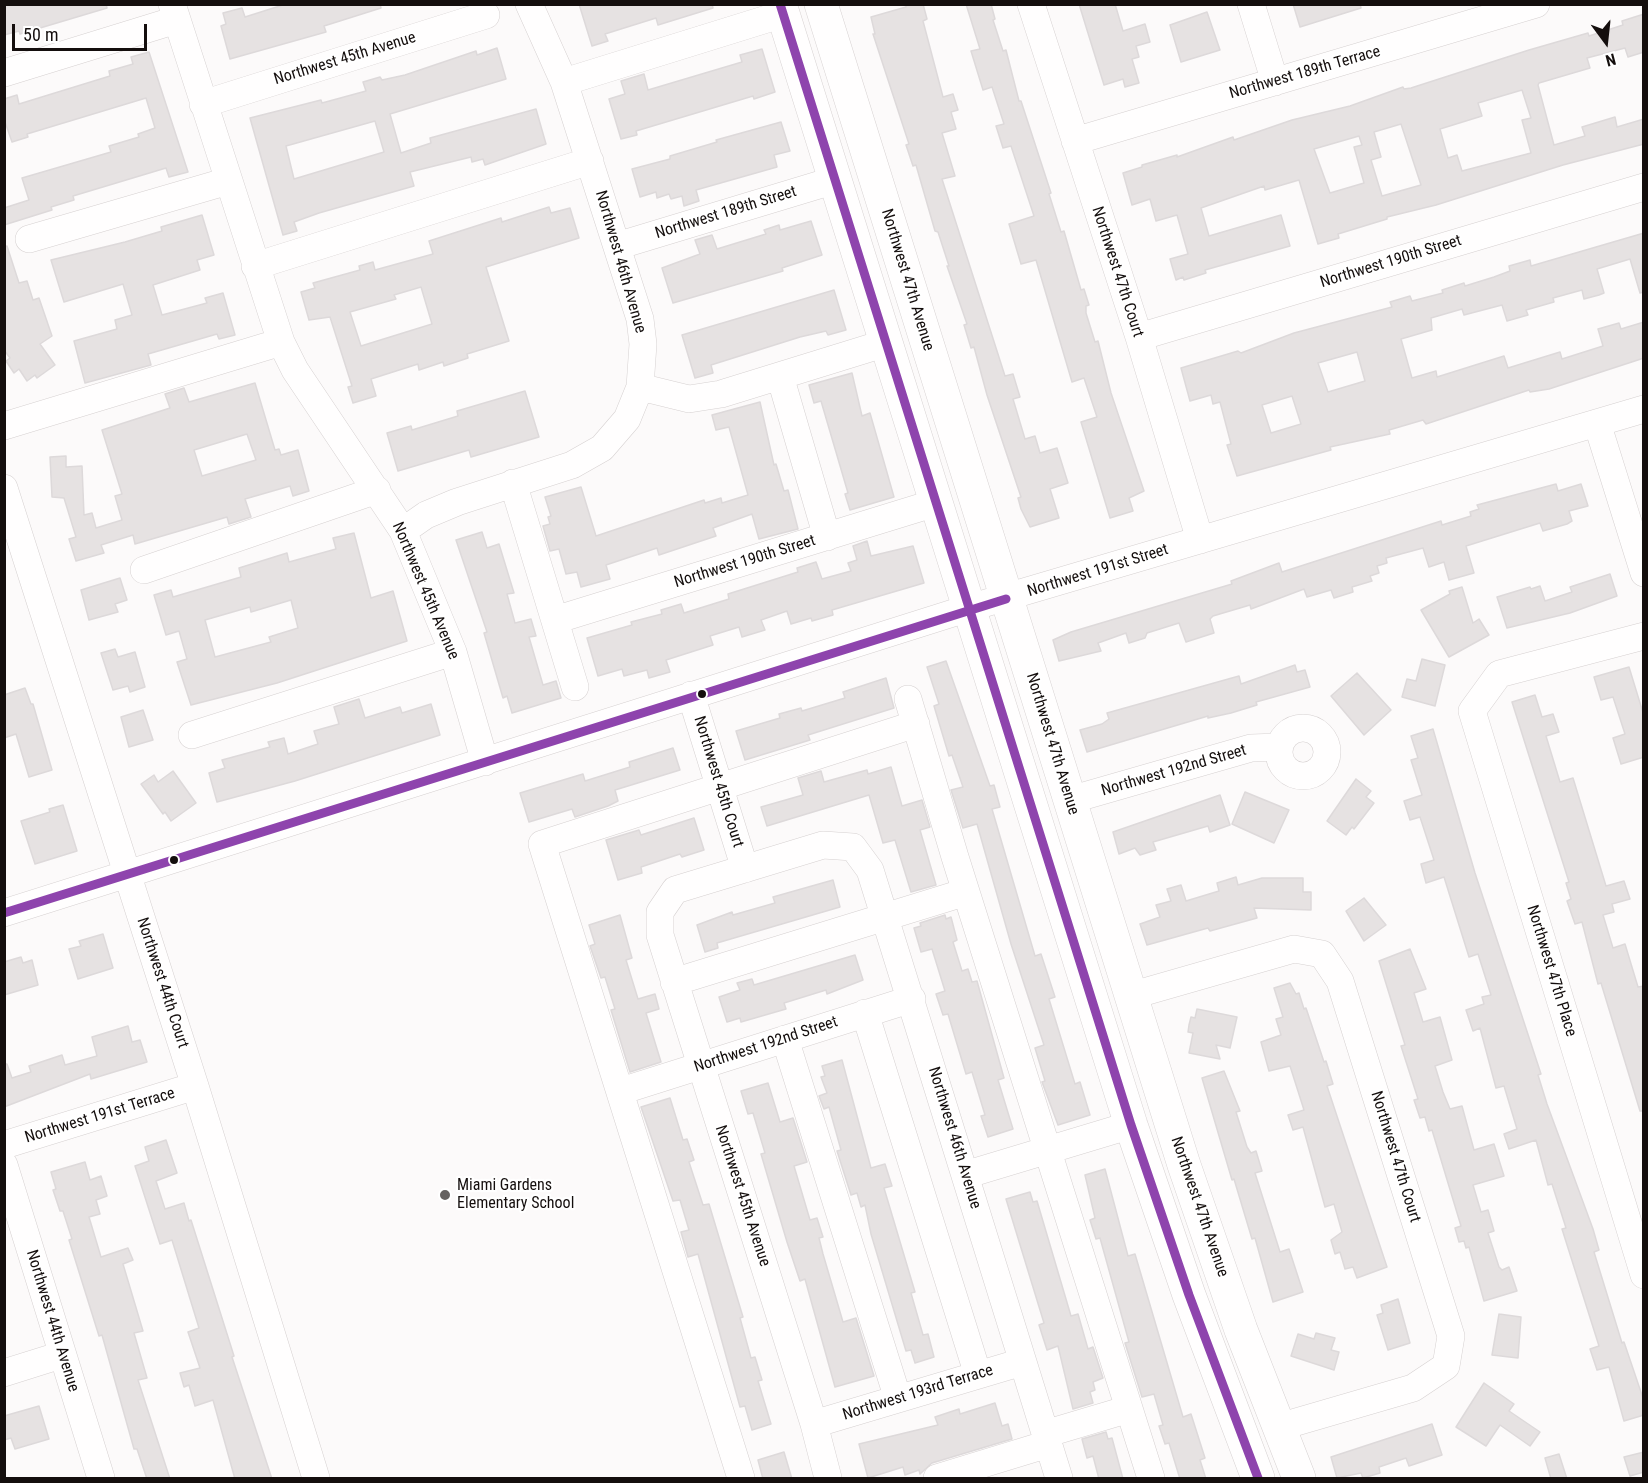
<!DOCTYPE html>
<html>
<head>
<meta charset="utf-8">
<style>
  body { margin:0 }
  #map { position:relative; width:1648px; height:1483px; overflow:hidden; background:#fcfafa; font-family:"Roboto Condensed",sans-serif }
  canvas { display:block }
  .frame { position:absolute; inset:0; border:6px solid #140e0d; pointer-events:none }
  .north { position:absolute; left:1576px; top:12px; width:60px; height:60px; -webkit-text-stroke:4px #fff; paint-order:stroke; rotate:165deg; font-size:16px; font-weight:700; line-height:24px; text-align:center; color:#140e0d }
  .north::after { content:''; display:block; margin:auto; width:21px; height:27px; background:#140e0d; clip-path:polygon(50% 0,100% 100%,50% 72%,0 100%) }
  .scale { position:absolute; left:12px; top:24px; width:135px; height:27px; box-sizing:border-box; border:3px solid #140e0d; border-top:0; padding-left:8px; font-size:18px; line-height:21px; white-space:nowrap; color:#140e0d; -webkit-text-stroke:4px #fff; paint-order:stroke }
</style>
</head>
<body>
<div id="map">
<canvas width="1648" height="1483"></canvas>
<div class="frame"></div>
<div class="north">N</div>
<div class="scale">50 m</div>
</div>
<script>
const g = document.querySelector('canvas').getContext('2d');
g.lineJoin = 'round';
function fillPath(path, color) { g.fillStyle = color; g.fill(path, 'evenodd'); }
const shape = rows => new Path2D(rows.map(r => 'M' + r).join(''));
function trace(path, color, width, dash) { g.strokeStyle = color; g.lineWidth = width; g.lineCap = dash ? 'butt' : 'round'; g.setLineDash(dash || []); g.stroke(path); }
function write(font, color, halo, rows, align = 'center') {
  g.font = font + ' "Roboto Condensed",sans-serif'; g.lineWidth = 4.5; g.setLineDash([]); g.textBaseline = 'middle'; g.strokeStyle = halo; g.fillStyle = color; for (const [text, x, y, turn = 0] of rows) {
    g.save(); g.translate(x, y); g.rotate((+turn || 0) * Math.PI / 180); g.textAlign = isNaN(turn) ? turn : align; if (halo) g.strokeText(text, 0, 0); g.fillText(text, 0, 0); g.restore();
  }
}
const building = shape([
  [4,4,106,4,107,8,20,34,19,31,4,35,4,4],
  [286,4,380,4,381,8,324,26,326,32,230,59,221,26,226,24,223,13,242,8,245,17,286,4],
  [579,4,712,4,713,8,658,25,656,18,605,34,608,41,592,46,579,4],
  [906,4,923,4,927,19,923,21,943,97,953,94,958,110,951,112,956,129,942,133,955,176,942,179,1005,376,1013,374,1020,397,1013,399,1025,439,1035,436,1040,453,1057,448,1068,483,1050,489,1059,518,1030,527,1021,509,1018,498,1021,497,987,395,974,347,971,348,964,325,967,324,947,266,949,266,938,232,935,231,916,165,913,166,906,145,909,144,873,34,875,34,871,17,906,7,906,4],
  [966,4,991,4,995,19,993,20,1003,51,1006,50,1019,101,1021,101,1051,193,1049,194,1061,232,1064,231,1081,290,1084,289,1089,305,1086,306,1086,313,1095,342,1098,341,1111,393,1144,491,1129,498,1133,511,1110,518,1081,422,1097,417,1084,378,1072,382,1036,260,1021,264,1009,224,1034,216,1011,146,1003,148,996,126,1004,124,992,87,983,90,971,51,980,49,966,4],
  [1079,4,1115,4,1123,31,1145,24,1150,42,1136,46,1139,57,1132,59,1139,83,1125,87,1123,79,1104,85,1079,4],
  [1293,4,1360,4,1361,8,1300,27,1293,4],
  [1207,12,1220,50,1181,62,1170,25,1207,12],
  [1644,14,1644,52,1628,57,1625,48,1587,58,1590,68,1539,83,1538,85,1554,145,1585,136,1582,127,1615,117,1617,127,1644,119,1644,144,1563,165,1436,205,1387,217,1387,219,1338,234,1339,238,1318,244,1299,180,1265,190,1264,186,1201,208,1209,236,1281,215,1290,246,1205,270,1206,273,1184,280,1183,277,1176,280,1170,259,1188,254,1177,215,1156,221,1150,199,1132,205,1123,173,1142,167,1142,165,1177,155,1177,157,1233,137,1234,140,1292,120,1350,106,1403,87,1404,89,1411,88,1529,50,1588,33,1589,36,1623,25,1622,21,1644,14],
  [1522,90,1531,118,1522,120,1531,153,1462,171,1457,155,1448,158,1440,129,1482,116,1478,103,1522,90],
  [1401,124,1421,185,1382,196,1371,160,1381,157,1374,132,1401,124],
  [1359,136,1362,145,1354,147,1364,183,1330,193,1314,149,1359,136],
  [497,48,506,79,390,114,401,153,431,143,430,138,536,109,546,144,485,165,483,159,472,162,471,157,410,172,414,186,319,213,294,222,297,231,283,235,250,118,321,100,322,103,366,91,363,82,380,77,382,80,405,75,476,51,477,55,497,48],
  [375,121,384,152,294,179,286,146,375,121],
  [762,49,775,92,754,99,753,96,636,131,637,135,621,139,609,99,625,94,621,81,644,74,648,90,742,62,740,55,762,49],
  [149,52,188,172,169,177,166,168,73,196,74,200,51,207,52,210,4,225,4,208,29,200,22,178,111,152,109,146,139,137,138,134,155,128,146,98,27,134,28,137,12,142,4,119,4,99,17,95,19,104,110,76,109,71,133,64,131,57,149,52],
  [781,122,790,151,774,155,777,167,696,190,699,201,684,206,682,196,671,199,669,194,657,198,656,192,640,197,632,169,670,159,670,156,717,142,716,140,781,122],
  [549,207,551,213,570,208,579,238,486,267,509,341,467,354,468,358,444,366,443,362,419,370,418,364,371,379,376,396,353,403,348,387,352,386,330,317,309,320,301,292,315,288,313,283,360,270,359,266,373,262,375,270,433,254,429,241,501,218,502,222,549,207],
  [421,287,432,324,361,346,350,312,396,299,394,295,421,287],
  [202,215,214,255,197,260,200,270,153,285,162,315,207,303,205,298,223,293,235,335,219,339,217,334,148,354,151,365,85,383,74,341,117,329,115,320,132,315,123,284,64,302,51,260,125,242,162,231,161,227,202,215],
  [811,221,822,255,782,268,783,271,673,303,662,268,700,254,695,240,712,235,717,249,766,234,764,230,779,225,780,230,811,221],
  [1644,233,1644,292,1640,293,1630,259,1597,269,1604,293,1599,295,1584,299,1582,290,1553,298,1554,302,1526,310,1528,315,1507,321,1502,305,1464,315,1462,309,1431,318,1432,330,1401,339,1412,378,1436,371,1437,377,1504,356,1508,368,1560,352,1562,359,1603,346,1598,329,1619,323,1621,329,1644,322,1644,358,1549,389,1530,392,1529,390,1426,424,1423,420,1389,430,1390,434,1330,447,1331,450,1237,476,1227,445,1231,444,1220,402,1213,404,1211,395,1190,401,1181,368,1238,351,1241,353,1294,333,1392,307,1390,302,1410,296,1412,301,1443,293,1442,290,1464,283,1465,286,1494,277,1510,271,1509,266,1530,260,1531,266,1644,233],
  [1357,352,1365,381,1328,392,1318,363,1357,352],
  [1292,396,1301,424,1271,433,1262,405,1292,396],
  [7,246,19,283,27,281,33,300,39,298,52,336,40,344,55,365,37,378,35,375,27,381,19,369,14,373,6,361,10,358,4,350,4,247,7,246],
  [834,290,846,330,828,335,826,331,800,337,711,365,713,373,695,378,682,335,834,290],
  [852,373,862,416,870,413,894,497,850,510,845,494,848,493,821,401,814,403,809,385,852,373],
  [255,383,275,450,279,449,281,455,298,450,309,491,293,496,290,486,245,499,251,517,229,524,227,517,135,544,133,535,101,545,104,553,76,561,69,539,76,537,64,498,52,497,50,457,66,456,66,467,82,466,84,515,92,513,96,528,122,520,115,496,122,494,102,430,170,408,165,394,184,388,189,402,255,383],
  [247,434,256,460,202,476,194,450,247,434],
  [525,391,539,437,471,457,469,450,398,471,387,433,411,426,412,430,458,416,457,411,525,391],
  [760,402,774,465,776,464,784,491,788,490,798,529,759,539,752,514,713,528,716,536,659,555,657,548,606,565,610,579,581,587,577,572,566,574,559,549,550,551,543,526,550,524,548,517,551,516,545,497,581,487,596,536,704,500,705,503,721,498,722,503,748,495,729,427,716,430,712,415,760,402],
  [1556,484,1558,491,1581,484,1588,506,1569,511,1572,521,1567,524,1543,531,1540,523,1466,546,1474,573,1449,580,1444,562,1429,567,1423,548,1386,558,1387,563,1377,566,1379,573,1370,576,1372,581,1352,587,1353,592,1334,598,1331,590,1307,597,1304,589,1251,609,1250,605,1213,616,1210,619,1214,633,1186,642,1179,623,1147,633,1145,638,1129,643,1126,633,1098,643,1101,651,1059,661,1053,640,1071,632,1232,584,1231,581,1279,563,1282,572,1441,521,1442,525,1471,516,1470,512,1479,509,1477,505,1556,484],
  [482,532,487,548,499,544,514,593,507,594,515,623,531,619,536,636,529,637,543,685,556,681,561,698,512,713,507,696,503,698,484,633,487,632,456,540,482,532],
  [354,533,371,598,393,591,407,641,277,683,191,705,177,662,187,659,179,631,166,635,154,595,171,590,173,597,241,577,239,568,287,553,289,562,336,549,333,538,354,533],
  [291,600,298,628,269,637,271,642,215,657,205,620,250,607,251,612,291,600],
  [867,541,871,556,913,546,924,583,832,610,833,615,812,621,811,618,791,624,787,611,761,620,765,630,742,637,739,627,710,636,713,645,666,660,670,672,649,678,647,670,624,676,622,669,598,676,587,638,632,625,631,622,662,614,661,610,681,604,684,613,729,599,728,594,798,572,797,568,816,562,822,579,851,571,848,563,857,560,853,546,867,541],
  [1610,574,1617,596,1570,613,1507,628,1497,597,1530,587,1531,589,1540,586,1545,601,1572,592,1570,587,1610,574],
  [120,578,127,600,115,604,118,612,89,620,81,590,120,578],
  [1462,587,1473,623,1479,619,1489,635,1449,657,1421,610,1450,594,1449,591,1462,587],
  [115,649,118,657,135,652,145,687,130,692,128,686,113,690,101,653,115,649],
  [1422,659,1445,665,1435,706,1402,697,1407,679,1416,681,1422,659],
  [946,661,990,786,994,785,1000,807,992,809,1035,956,1041,954,1055,997,1049,999,1075,1084,1080,1082,1090,1115,1058,1125,1042,1082,1045,1081,1035,1048,1044,1045,1011,944,977,824,963,828,951,790,963,787,952,755,949,756,934,706,939,704,927,667,946,661],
  [1295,665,1297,672,1305,670,1310,687,1256,702,1257,705,1231,713,1208,718,1208,716,1087,752,1080,730,1102,724,1109,719,1107,713,1239,676,1241,684,1295,665],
  [1629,667,1644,716,1644,757,1621,764,1613,738,1625,734,1613,697,1601,700,1594,677,1629,667],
  [1357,673,1391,710,1364,735,1331,696,1357,673],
  [886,678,894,708,808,735,810,740,745,760,736,731,780,718,779,714,801,708,802,711,845,698,843,692,886,678],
  [25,688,31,704,33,704,52,770,29,777,16,734,4,738,4,695,25,688],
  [1535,695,1542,717,1553,714,1559,732,1546,736,1560,782,1573,778,1606,886,1624,881,1630,899,1612,904,1614,912,1603,915,1613,948,1625,944,1638,987,1644,986,1644,1111,1640,1111,1601,983,1598,984,1582,922,1575,924,1567,901,1571,899,1566,883,1569,882,1512,702,1535,695],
  [359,699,365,718,400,707,402,713,431,704,440,735,295,781,217,802,209,773,225,768,222,760,270,747,268,742,284,738,288,754,318,744,314,731,339,724,334,707,359,699],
  [143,710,153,740,129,747,121,717,143,710],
  [1433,729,1475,873,1541,1074,1538,1075,1547,1104,1593,1229,1599,1250,1594,1252,1622,1343,1624,1342,1644,1401,1644,1415,1624,1421,1609,1367,1597,1370,1590,1349,1599,1346,1562,1229,1566,1228,1552,1184,1548,1185,1536,1140,1509,1149,1504,1134,1517,1129,1504,1086,1496,1088,1480,1028,1473,1031,1466,1010,1484,1004,1482,997,1491,995,1478,954,1469,957,1444,877,1426,883,1421,864,1434,860,1420,817,1410,820,1404,801,1422,795,1411,760,1418,758,1411,736,1433,729],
  [673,748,680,770,615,790,618,801,608,806,575,817,572,809,529,822,520,793,583,774,585,781,630,767,629,762,673,748],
  [891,767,902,806,922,800,930,827,920,830,936,885,911,892,895,840,883,843,869,795,767,826,761,807,803,795,798,778,821,771,824,782,867,770,868,774,891,767],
  [173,771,196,803,171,821,165,812,163,814,141,784,154,775,158,782,173,771],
  [1356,779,1371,791,1366,797,1374,803,1354,829,1352,827,1346,835,1327,821,1356,779],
  [1245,792,1289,810,1274,843,1232,824,1245,792],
  [1220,795,1230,825,1210,832,1208,826,1153,842,1156,850,1140,855,1135,848,1119,854,1113,832,1220,795],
  [63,805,77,851,35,864,21,821,50,812,49,809,63,805],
  [694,818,704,850,682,857,680,854,641,867,642,873,618,880,606,840,639,830,641,835,694,818],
  [1236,877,1238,885,1262,878,1303,878,1303,892,1311,892,1311,910,1254,908,1257,918,1210,931,1208,928,1147,945,1140,924,1160,917,1156,905,1171,901,1167,889,1181,885,1186,901,1219,891,1217,883,1236,877],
  [833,880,840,907,717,943,718,948,705,952,697,925,732,912,733,915,775,903,773,897,833,880],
  [1364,898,1386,925,1364,941,1346,911,1364,898],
  [620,915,632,958,626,960,638,999,655,994,659,1009,646,1013,661,1062,630,1072,611,1010,615,1009,605,977,601,978,590,946,595,944,589,925,620,915],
  [945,915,946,919,951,917,957,940,953,942,962,971,968,969,972,982,977,981,1004,1078,998,1080,1013,1129,988,1137,981,1116,985,1115,972,1072,966,1074,948,1014,943,1015,936,994,945,991,932,949,921,952,914,928,921,926,920,923,945,915],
  [103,934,113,968,78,979,69,949,81,946,79,941,103,934],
  [1410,949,1426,989,1414,993,1423,1022,1440,1017,1452,1060,1435,1066,1443,1092,1450,1109,1462,1106,1474,1150,1494,1144,1504,1176,1473,1185,1481,1212,1488,1210,1494,1231,1488,1233,1499,1267,1502,1270,1509,1267,1517,1291,1484,1301,1469,1247,1466,1248,1464,1241,1459,1242,1455,1228,1461,1226,1432,1130,1429,1131,1425,1117,1420,1118,1414,1100,1418,1099,1401,1046,1405,1045,1379,961,1410,949],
  [855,955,863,980,827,994,826,990,784,1003,786,1009,741,1022,740,1018,727,1022,719,997,740,990,737,983,752,979,754,985,855,955],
  [21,957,23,963,32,960,38,985,4,995,4,962,21,957],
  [1290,983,1296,994,1299,993,1304,1009,1306,1008,1324,1062,1326,1061,1333,1084,1327,1086,1387,1267,1357,1278,1353,1267,1345,1269,1340,1252,1335,1254,1331,1240,1342,1232,1334,1204,1325,1207,1303,1127,1293,1130,1288,1115,1304,1110,1290,1066,1269,1071,1261,1042,1281,1035,1276,1019,1283,1017,1274,988,1290,983],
  [1197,1009,1237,1017,1230,1048,1216,1045,1220,1059,1189,1053,1193,1033,1188,1032,1189,1025,1191,1017,1195,1018,1197,1009],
  [128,1026,132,1042,140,1040,147,1062,91,1079,90,1074,4,1107,4,1064,7,1064,12,1078,31,1072,29,1066,62,1055,65,1065,97,1056,92,1037,128,1026],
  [842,1060,871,1168,885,1164,892,1186,884,1188,915,1292,911,1293,923,1335,928,1334,934,1357,915,1363,911,1350,906,1351,871,1234,865,1205,861,1207,857,1193,851,1195,837,1151,841,1150,829,1107,824,1109,819,1096,827,1093,821,1077,825,1076,822,1066,842,1060],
  [1224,1071,1240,1111,1236,1112,1247,1147,1251,1153,1256,1151,1262,1171,1255,1173,1280,1252,1289,1249,1303,1292,1273,1302,1255,1238,1252,1239,1234,1179,1232,1180,1202,1078,1224,1071],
  [768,1083,780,1122,793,1118,807,1162,794,1166,810,1220,817,1218,823,1237,819,1238,823,1254,843,1322,856,1318,874,1376,835,1387,805,1279,800,1281,787,1242,761,1154,765,1153,753,1113,748,1114,741,1091,768,1083],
  [670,1098,683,1140,687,1139,694,1160,689,1162,703,1205,709,1204,743,1317,740,1318,751,1358,755,1357,762,1380,758,1381,771,1424,752,1430,745,1406,740,1407,698,1254,688,1257,681,1232,689,1230,680,1200,673,1201,641,1107,670,1098],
  [166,1140,177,1173,156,1181,165,1209,184,1203,189,1221,191,1220,234,1356,232,1357,272,1479,235,1479,213,1400,195,1406,189,1385,184,1387,180,1373,200,1368,188,1332,199,1328,172,1240,160,1244,135,1166,149,1161,145,1147,166,1140],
  [85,1162,90,1180,101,1176,107,1196,96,1200,100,1214,89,1217,101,1257,128,1248,133,1260,123,1264,143,1331,134,1333,147,1378,138,1380,170,1479,147,1479,137,1449,134,1449,102,1335,99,1336,69,1240,72,1239,63,1211,60,1211,53,1190,56,1189,51,1172,85,1162],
  [1105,1169,1128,1256,1135,1254,1183,1417,1191,1414,1205,1458,1200,1460,1206,1479,1180,1479,1169,1443,1165,1444,1159,1426,1163,1425,1154,1394,1142,1397,1125,1343,1129,1342,1100,1238,1096,1239,1090,1220,1095,1218,1085,1175,1105,1169],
  [1030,1192,1033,1202,1037,1201,1071,1316,1078,1314,1088,1349,1093,1347,1103,1378,1093,1382,1095,1390,1090,1392,1093,1403,1073,1409,1058,1346,1047,1350,1039,1325,1044,1323,1006,1199,1030,1192],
  [1398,1299,1410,1343,1388,1350,1377,1315,1383,1313,1381,1305,1398,1299],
  [1499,1314,1521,1317,1518,1358,1492,1355,1499,1314],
  [1316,1333,1335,1338,1331,1350,1339,1352,1334,1370,1291,1356,1298,1334,1314,1339,1316,1333],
  [1484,1383,1514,1404,1509,1411,1540,1432,1530,1446,1500,1425,1486,1446,1456,1427,1484,1383],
  [995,1403,1002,1426,1008,1424,1012,1439,932,1463,920,1474,919,1470,905,1475,903,1467,868,1478,859,1444,938,1425,935,1417,959,1409,960,1414,995,1403],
  [39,1406,49,1439,15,1449,11,1438,4,1440,4,1416,39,1406],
  [1432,1424,1442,1455,1409,1466,1406,1458,1379,1467,1380,1473,1363,1478,1361,1473,1337,1478,1331,1457,1432,1424],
  [1106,1432,1108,1439,1112,1438,1123,1479,1099,1479,1093,1456,1087,1458,1082,1439,1106,1432],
  [784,1452,792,1479,763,1479,758,1460,784,1452],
  [1644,1452,1644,1472,1630,1476,1624,1457,1644,1452],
  [1559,1454,1567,1479,1551,1479,1545,1458,1559,1454]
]);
fillPath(building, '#e6e2e2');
trace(building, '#ddd9da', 1.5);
const minor = shape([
  [172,4,281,342,295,370,403,531,453,652,485,762],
  [1031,4,1139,337,1200,540],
  [1251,4,1275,82],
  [4,73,176,20],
  [564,82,783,14],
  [203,104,486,15],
  [1075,141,1536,4],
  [29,239,228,181],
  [617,246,835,180],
  [255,266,590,161],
  [1139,337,1644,187],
  [780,376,827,537],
  [640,387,689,399,721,394,886,343],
  [1597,423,1644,573],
  [4,426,281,342],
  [513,483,575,687],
  [4,488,195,1086,316,1478],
  [403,531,426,515,457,502,572,465,602,448,627,419,640,387,643,344,640,319,564,82,529,4],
  [144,570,377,490],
  [555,620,935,503],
  [1644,636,1499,674,1472,711,1644,1275],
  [691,695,745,869],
  [908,699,955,857,1151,1478],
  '1279 752a24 24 0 1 1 48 0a24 24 0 1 1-48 0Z',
  [192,735,453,652],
  [1070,800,1251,748,1279,747],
  [4,913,969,608,1644,409],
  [674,982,966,892],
  [1130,996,1294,949,1322,954,1340,981,1451,1336,1446,1366,1413,1388,1279,1427],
  [865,1013,978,1375],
  [785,1039,898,1399],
  [621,1091,912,999],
  [4,1145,195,1086],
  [4,1165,101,1478],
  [965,1175,1131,1125],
  [4,1373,61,1355],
  [814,1424,1022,1362],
  [1045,1434,1129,1409],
  [741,1478,542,844,916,724],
  [828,1478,814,1424,660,935,660,912,675,890,823,845,853,847,870,870,1059,1478],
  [937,1478,1048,1444]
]);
const major = shape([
  [780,4,1131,1125,1189,1295,1258,1478],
  [821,4,1184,1165,1241,1330,1299,1478]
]);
trace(minor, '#d6d1d1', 28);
trace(major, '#d6d1d1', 34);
trace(minor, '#fffefe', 27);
trace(major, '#fffefe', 33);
trace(shape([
  [780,4,1131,1125,1189,1295,1258,1478],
  [4,913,1006,599]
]), '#8e44ad', 9);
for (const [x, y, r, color] of [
  [702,694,5,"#140e0d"],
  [174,860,5,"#140e0d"],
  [445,1195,6,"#656160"]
]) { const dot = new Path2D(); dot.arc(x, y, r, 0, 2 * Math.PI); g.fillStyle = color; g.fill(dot); trace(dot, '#fff', 2); }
write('16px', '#140e0d', '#fff', [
  ["Northwest 45th Avenue",345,59,-17],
  ["Northwest 189th Terrace",1305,73,-16],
  ["Northwest 189th Street",726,213,-17],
  ["Northwest 46th Avenue",620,262,74],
  ["Northwest 190th Street",1391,262,-17],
  ["Northwest 47th Court",1117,272,72],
  ["Northwest 47th Avenue",907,280,73],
  ["Northwest 190th Street",745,562,-17],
  ["Northwest 191st Street",1098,571,-17],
  ["Northwest 45th Avenue",425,591,67],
  ["Northwest 47th Avenue",1052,744,73],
  ["Northwest 192nd Street",1174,771,-16],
  ["Northwest 45th Court",718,782,73],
  ["Northwest 47th Place",1551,971,73],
  ["Northwest 44th Court",162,983,72],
  ["Northwest 192nd Street",766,1045,-18],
  ["Northwest 191st Terrace",100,1116,-17],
  ["Northwest 46th Avenue",954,1138,73],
  ["Northwest 47th Court",1395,1157,73],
  ["Northwest 45th Avenue",742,1196,72],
  ["Northwest 47th Avenue",1199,1207,71],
  ["Northwest 44th Avenue",52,1321,73],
  ["Northwest 193rd Terrace",918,1393,-17]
]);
write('16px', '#140e0d', '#fff', [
  ["Miami Gardens",457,1186],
  ["Elementary School",457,1204]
], 'left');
</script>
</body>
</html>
